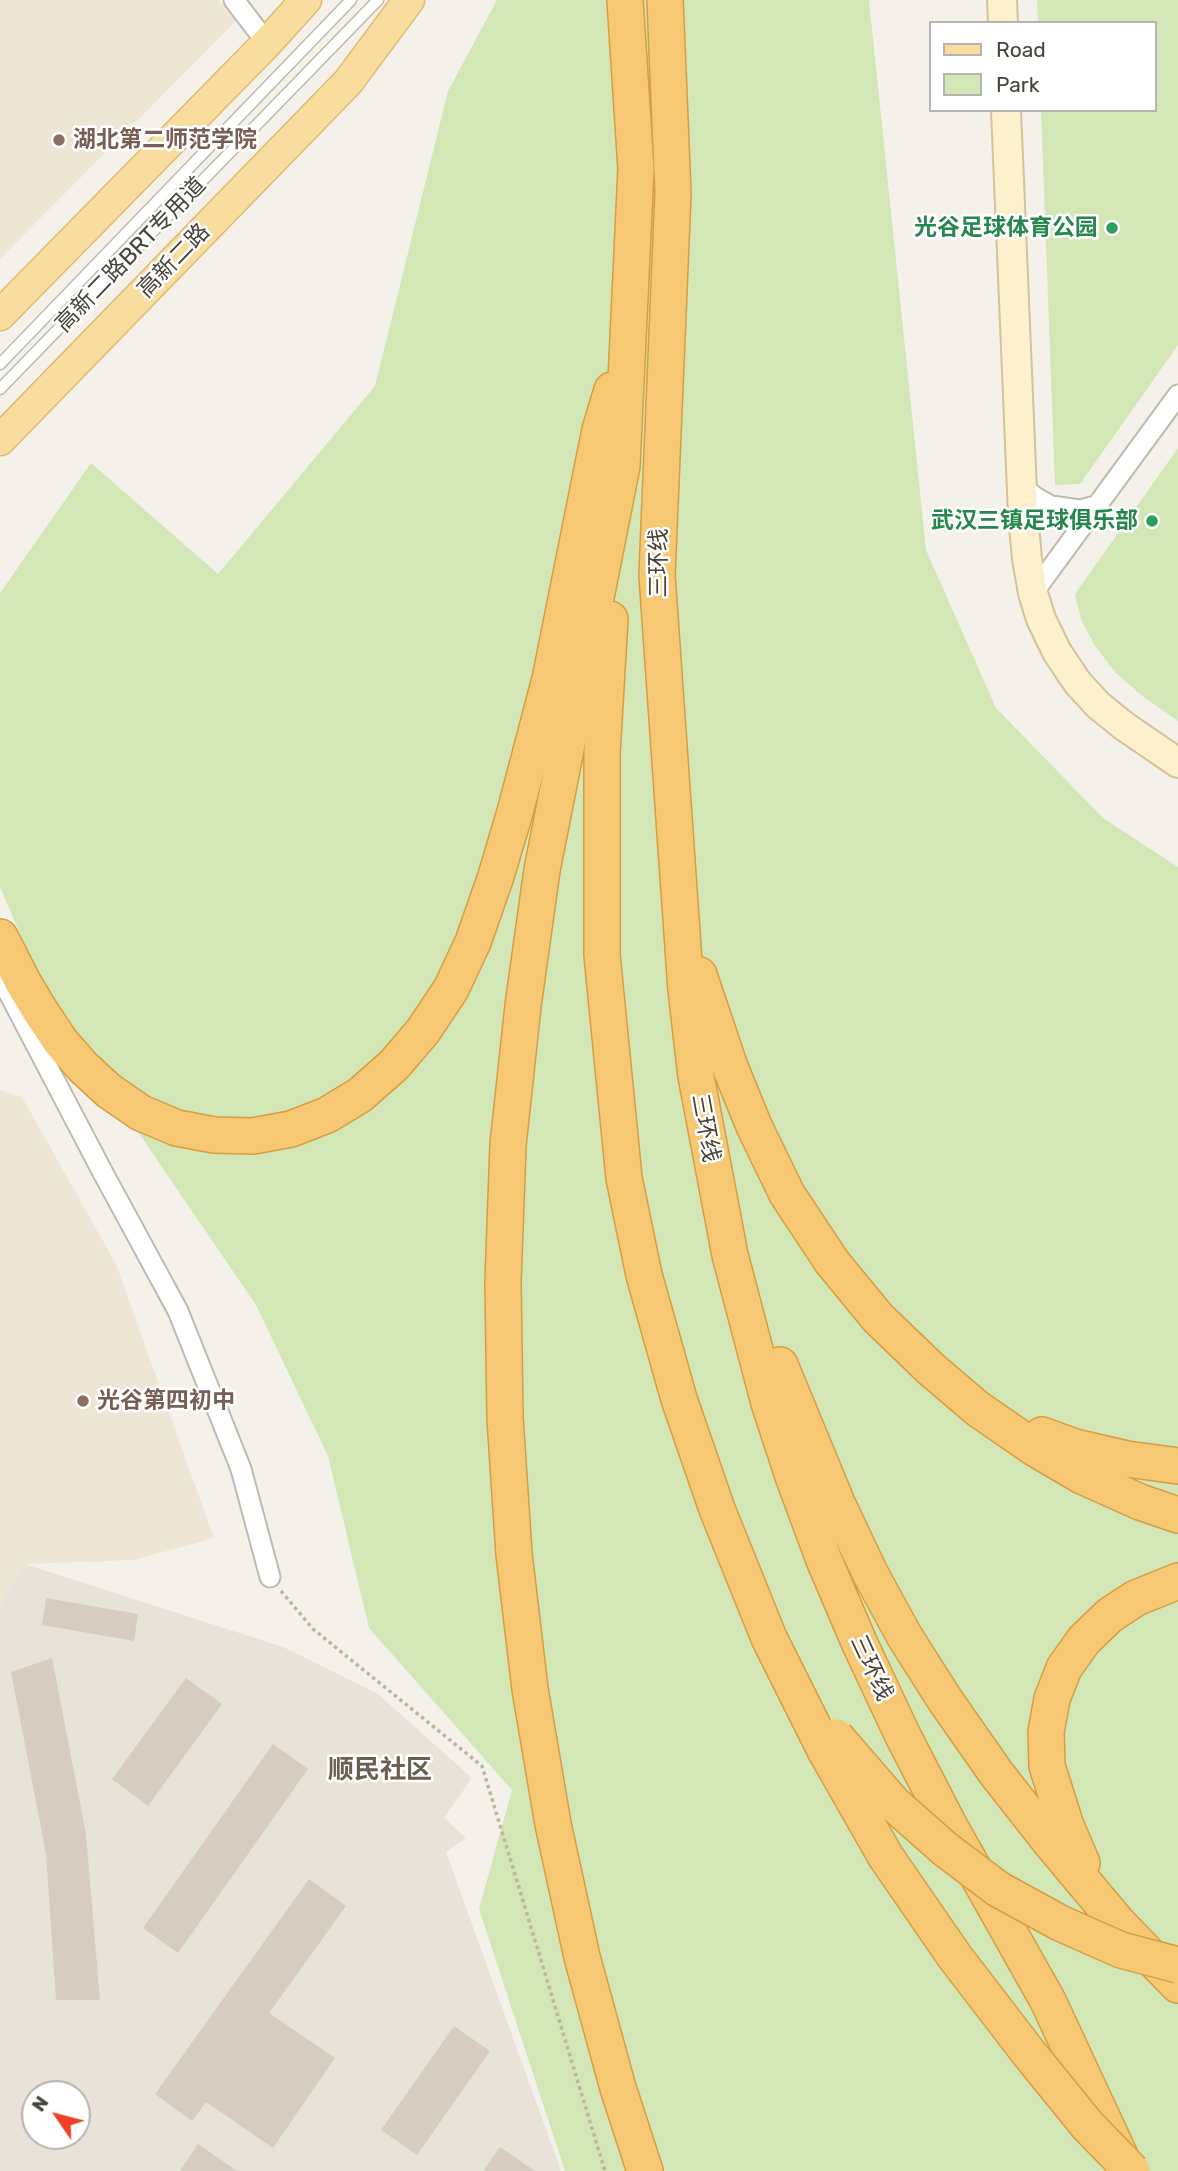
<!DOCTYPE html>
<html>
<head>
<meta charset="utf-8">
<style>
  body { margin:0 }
  #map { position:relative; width:1178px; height:2171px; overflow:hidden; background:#f4f1eb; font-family:Rubik,sans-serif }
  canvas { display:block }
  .legend { position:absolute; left:929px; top:21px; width:228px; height:91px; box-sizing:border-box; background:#fff; border:2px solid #b6b3b0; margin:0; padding:9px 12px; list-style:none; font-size:21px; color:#484239 }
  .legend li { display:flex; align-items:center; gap:14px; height:35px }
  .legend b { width:35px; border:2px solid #b6b3b0 }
  .north { position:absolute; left:21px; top:2080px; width:70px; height:70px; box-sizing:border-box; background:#fff; border:2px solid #b6b3b0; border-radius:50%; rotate:305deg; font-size:19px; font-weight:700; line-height:28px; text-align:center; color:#484239 }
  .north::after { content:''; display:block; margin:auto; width:24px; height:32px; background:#ef4027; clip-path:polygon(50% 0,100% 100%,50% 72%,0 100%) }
</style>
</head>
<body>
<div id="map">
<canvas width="1178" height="2171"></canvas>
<ul class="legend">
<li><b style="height:9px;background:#f9dd9f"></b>Road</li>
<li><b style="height:19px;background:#d2e6b6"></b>Park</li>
</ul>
<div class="north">N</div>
</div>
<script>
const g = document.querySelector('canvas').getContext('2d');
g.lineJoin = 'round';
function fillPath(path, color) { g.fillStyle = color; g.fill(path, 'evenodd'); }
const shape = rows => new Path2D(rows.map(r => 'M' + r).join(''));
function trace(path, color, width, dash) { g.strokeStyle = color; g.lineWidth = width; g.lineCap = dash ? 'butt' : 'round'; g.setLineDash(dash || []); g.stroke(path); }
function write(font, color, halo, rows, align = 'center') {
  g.font = font + ' Rubik,"Noto Sans SC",sans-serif'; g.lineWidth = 5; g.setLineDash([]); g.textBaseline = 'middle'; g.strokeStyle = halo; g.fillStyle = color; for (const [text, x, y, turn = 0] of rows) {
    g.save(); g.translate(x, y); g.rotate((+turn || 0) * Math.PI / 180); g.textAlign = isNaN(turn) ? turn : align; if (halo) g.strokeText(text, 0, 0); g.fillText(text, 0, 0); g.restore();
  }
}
fillPath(shape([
  [25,1564,283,1647,378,1694,472,1778,444,1818,466,1838,446,1852,561,2171,0,2171,0,1605],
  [35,2094,77,2094,77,2136,35,2136]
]), '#e8e3d9');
fillPath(shape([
  [0,0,218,0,236,21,0,259],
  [0,1090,22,1097,116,1264,214,1538,134,1560,25,1564,0,1605]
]), '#ede6d5');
fillPath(shape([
  [497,0,869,0,926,550,996,708,1103,818,1178,867,1178,2171,565,2171,479,1909,512,1790,369,1628,328,1456,256,1305,50,1003,0,887,0,593,91,463,218,574,375,386,448,91],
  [1037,0,1178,0,1178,345,1080,484,1055,485,1041,110,1155,110,1155,23,1038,23],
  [1178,448,1178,721,1141,695,1116,673,1095,646,1081,619,1075,594]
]), '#d2e6b6');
fillPath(shape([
  [46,1598,138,1614,134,1641,42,1625],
  [52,1658,86,1834,100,2000,56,2000,46,1854,11,1672],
  [186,1678,222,1704,148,1806,112,1779],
  [273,1744,308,1769,178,1953,143,1928],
  [309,1879,346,1906,269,2013,335,2058,273,2148,206,2102,192,2121,155,2094],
  [454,2026,490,2051,417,2155,381,2130],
  [198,2144,237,2171,180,2171],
  [500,2147,535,2171,483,2171]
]), '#d6cdc0');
const lane = shape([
  [0,364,351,0],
  [0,389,378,0]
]);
const street = shape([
  [234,0,267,43],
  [1022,486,1035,497,1051,506,1080,510,1096,506],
  [1033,593,1178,395],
  [0,976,102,1171,178,1311,241,1469,270,1577]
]);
const secondary = shape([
  [1002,0,1003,23],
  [1006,110,1023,515,1027,559,1033,593,1041,619,1057,652,1077,682,1098,705,1124,726,1178,763]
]);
const primary = shape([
  [0,315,267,43,306,0],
  [0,440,348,82,409,0]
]);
const highway = shape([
  [625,0,636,169,622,466,542,870,523,1006,508,1145,503,1282,505,1418,514,1554,530,1689,553,1824,582,1957,618,2088,645,2171],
  [665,0,673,193,657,575,686,990,696,1076,730,1255,769,1403,794,1479,824,1560,859,1642,903,1736,949,1825,1048,2001,1121,2158],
  [610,619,602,753,602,955,624,1178,644,1275],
  [0,937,23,982,39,1009,61,1042,83,1067,109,1091,141,1113,177,1128,214,1135,253,1136,291,1129,327,1115,360,1095,394,1065,423,1031,451,989,473,942,496,876,515,812,550,679,600,430,612,390],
  [699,975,730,1067,754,1126,787,1194,832,1262,878,1318,931,1369,978,1409,1036,1449,1082,1476,1140,1502,1178,1515],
  [780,1365,837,1503,870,1573,905,1637,945,1700,996,1773,1051,1843,1118,1923,1178,1985],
  [1042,1435,1075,1447,1127,1459,1178,1466],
  [1082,1863,1066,1826,1047,1766,1046,1732,1052,1699,1064,1668,1084,1640,1110,1615,1136,1598,1178,1581]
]);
trace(lane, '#c0b9ad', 13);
trace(street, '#c0b9ad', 23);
trace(secondary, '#d2c39c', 32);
trace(primary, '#dfba6e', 33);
trace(highway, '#d69d43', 38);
trace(shape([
  [281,1591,313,1629,482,1766,605,2171]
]), '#c1b49f', 3.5, [3.5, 3.5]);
trace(lane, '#fff', 10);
trace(street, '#fff', 19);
trace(secondary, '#fcf0cd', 28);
trace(primary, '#f9dd9f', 30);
trace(highway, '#f7c873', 35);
const highwayBridge = shape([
  [644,1275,679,1399,717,1509,769,1638,825,1750,886,1857,955,1957,1028,2052,1088,2126,1132,2171],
  [836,1737,893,1803,945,1849,998,1889,1060,1923,1121,1950,1178,1965]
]);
trace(highwayBridge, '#d69d43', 38, []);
trace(highwayBridge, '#f7c873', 35);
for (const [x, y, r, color] of [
  [59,140,7,"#8d6e63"],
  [1112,228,7,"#2e9e5b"],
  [1152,521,7,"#2e9e5b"],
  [83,1401,7,"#8d6e63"]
]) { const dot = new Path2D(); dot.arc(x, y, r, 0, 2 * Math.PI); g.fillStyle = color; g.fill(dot); trace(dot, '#fff', 2.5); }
write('bold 23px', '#785e54', '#fff', [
  ["湖北第二师范学院",73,140],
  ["光谷第四初中",97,1401]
], 'left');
write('bold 23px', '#27864d', '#fff', [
  ["光谷足球体育公园",1098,228],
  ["武汉三镇足球俱乐部",1138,521]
], 'right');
write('23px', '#484239', '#fff', [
  ["高新二路BRT专用道",131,255,-46],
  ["高新二路",174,261,-46],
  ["三环线",659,563,-90],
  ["三环线",705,1128,80],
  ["三环线",871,1668,65]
]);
write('bold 26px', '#6b5f50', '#fff', [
  ["顺民社区",380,1770]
]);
</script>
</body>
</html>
